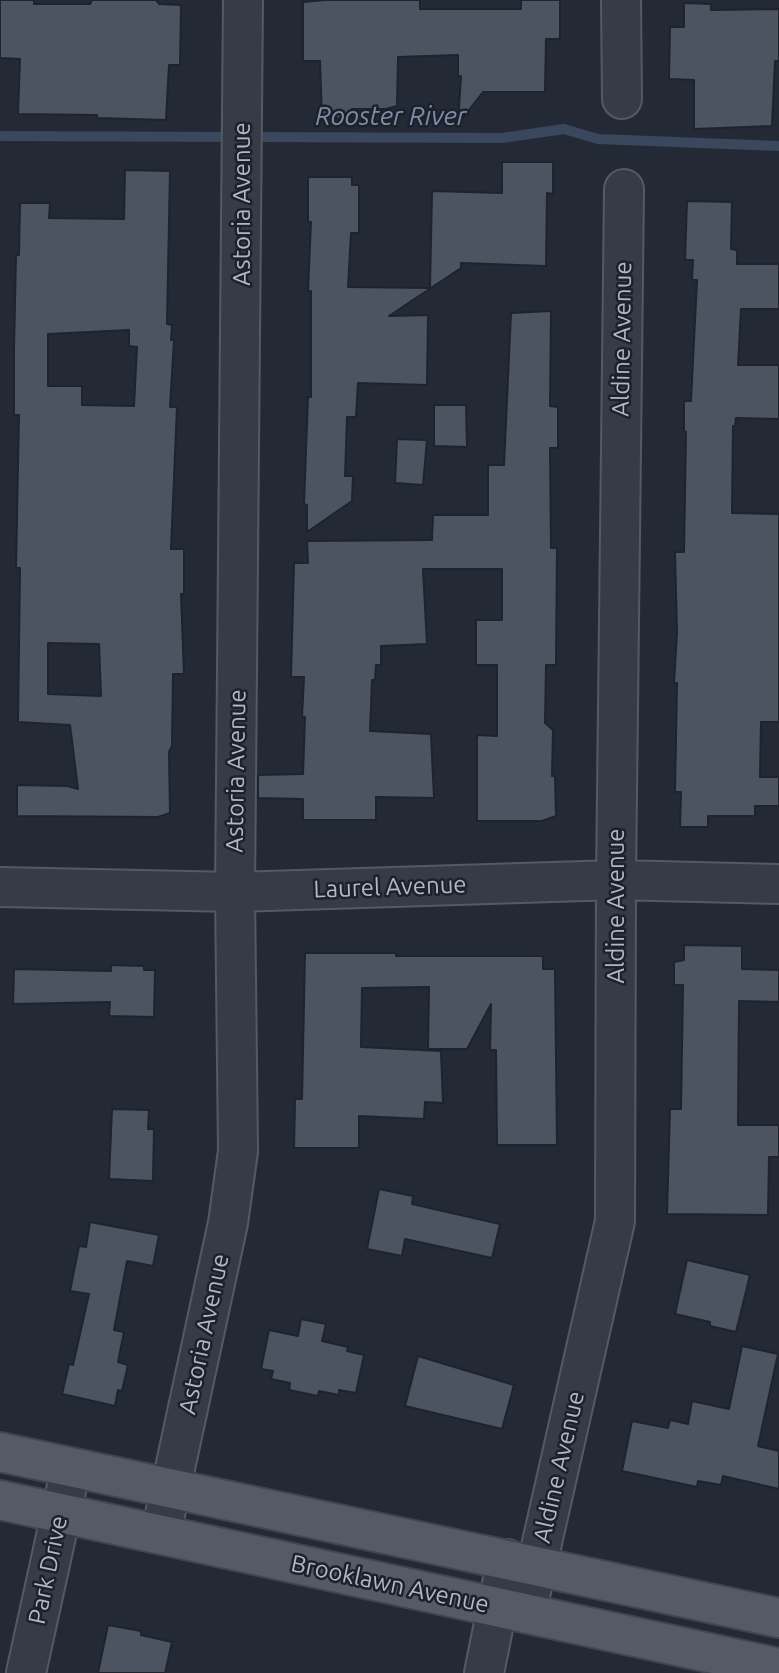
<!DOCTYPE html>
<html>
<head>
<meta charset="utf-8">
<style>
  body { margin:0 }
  canvas { display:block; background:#232a35 }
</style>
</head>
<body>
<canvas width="779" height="1673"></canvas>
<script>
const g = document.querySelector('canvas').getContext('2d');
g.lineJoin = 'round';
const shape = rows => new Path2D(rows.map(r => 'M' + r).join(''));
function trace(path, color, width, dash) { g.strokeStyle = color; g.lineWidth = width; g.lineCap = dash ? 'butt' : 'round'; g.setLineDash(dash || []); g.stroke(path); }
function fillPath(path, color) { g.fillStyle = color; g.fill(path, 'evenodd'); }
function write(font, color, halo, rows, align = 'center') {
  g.font = font + ' Ubuntu,sans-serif'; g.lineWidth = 5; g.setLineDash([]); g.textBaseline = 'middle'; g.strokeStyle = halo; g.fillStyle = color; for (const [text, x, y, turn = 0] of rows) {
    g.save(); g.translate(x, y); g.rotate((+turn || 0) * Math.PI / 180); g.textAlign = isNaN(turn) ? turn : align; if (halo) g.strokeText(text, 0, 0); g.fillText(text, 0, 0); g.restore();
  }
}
trace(shape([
  [0,136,234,137],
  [249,137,502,138,564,129,598,139,779,146]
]), '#3a475c', 10);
const building = shape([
  [0,0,34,0,34,4,90,4,92,0,156,0,159,4,181,5,180,65,169,65,166,120,97,118,97,115,18,114,20,59,0,58,0,0],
  [325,0,420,0,420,9,521,9,521,0,560,0,560,39,546,39,545,92,483,92,458,124,461,76,458,76,458,55,398,57,397,106,386,109,352,109,352,118,322,119,320,61,303,61,303,2,325,0],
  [684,3,711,4,711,10,779,9,779,61,775,61,772,126,694,129,694,80,669,79,670,27,684,27,684,3],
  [502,162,553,162,553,194,547,193,546,266,461,263,461,268,389,316,428,315,427,385,358,383,356,417,347,417,345,476,353,476,352,501,307,532,307,505,304,504,308,397,311,397,311,291,308,291,311,222,308,222,308,177,352,177,352,185,359,185,359,233,351,233,348,287,430,288,432,191,502,193,502,162],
  [125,170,170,171,167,324,172,325,171,340,174,340,170,407,177,407,171,549,184,549,184,594,181,594,184,674,173,674,172,746,169,752,170,813,158,817,17,816,17,785,67,786,78,789,70,725,18,722,20,568,16,568,19,415,14,415,14,349,16,255,19,255,20,203,50,203,49,218,124,219,125,170],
  [129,330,129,346,137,347,134,406,82,405,82,386,48,386,48,334,129,330],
  [48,643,99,644,101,696,48,694,48,643],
  [687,201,732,202,731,249,737,250,737,264,779,264,779,309,741,309,738,365,779,365,779,419,736,418,735,426,733,426,732,513,779,514,779,722,761,722,760,777,779,777,779,806,755,806,755,816,708,816,708,827,680,827,681,792,675,792,677,683,674,683,677,633,675,552,684,552,686,432,684,431,684,401,691,401,697,280,692,280,693,260,685,260,687,201],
  [551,311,550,406,558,407,558,448,550,448,551,548,557,548,556,665,546,665,545,723,553,730,552,776,555,776,556,816,542,821,477,821,477,735,497,736,497,665,476,665,476,620,502,620,502,569,423,569,427,644,381,646,381,665,376,665,375,680,372,680,370,731,431,734,434,798,376,797,376,820,303,820,303,799,258,798,258,775,303,774,305,717,302,717,304,677,291,677,294,563,308,563,307,541,432,540,433,515,488,515,488,465,504,465,511,313,551,311],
  [434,405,466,405,467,447,434,446,434,405],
  [397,439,427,440,423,485,395,483,397,439],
  [684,945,742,946,742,969,779,970,779,1002,739,1001,738,1125,779,1125,779,1157,769,1157,768,1215,667,1214,670,1109,681,1109,683,985,674,985,674,962,684,960,684,945],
  [305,953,396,953,396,956,543,956,543,969,555,969,557,1145,497,1145,496,1050,490,1050,491,1004,467,1049,428,1049,429,987,362,988,361,1047,441,1051,443,1103,425,1102,424,1119,359,1116,359,1148,294,1148,295,1099,302,1099,305,953],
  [111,965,144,966,144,970,155,970,154,1017,109,1016,110,1002,13,1004,14,969,111,971,111,965],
  [112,1109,149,1110,148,1129,154,1129,153,1181,109,1179,112,1109],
  [379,1189,413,1196,412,1204,500,1224,492,1258,405,1239,402,1256,367,1249,379,1189],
  [90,1222,159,1235,153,1266,127,1261,114,1330,124,1332,118,1362,128,1365,122,1391,118,1390,115,1406,62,1394,69,1364,73,1365,89,1294,70,1291,79,1246,86,1247,90,1222],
  [687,1260,750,1275,736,1332,710,1326,710,1322,675,1314,687,1260],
  [301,1319,326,1324,322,1341,348,1347,347,1351,364,1355,356,1393,339,1390,339,1395,319,1391,318,1396,289,1390,290,1383,271,1379,273,1371,261,1369,269,1330,298,1336,301,1319],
  [742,1346,778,1354,758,1446,779,1451,779,1489,723,1476,721,1485,698,1481,697,1487,622,1471,632,1421,668,1428,670,1420,688,1424,692,1401,729,1409,742,1346],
  [418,1356,514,1385,502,1429,405,1406,418,1356],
  [108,1625,141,1631,141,1635,172,1642,165,1673,98,1673,108,1625]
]);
fillPath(building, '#4c5461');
trace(building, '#1e232d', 2);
const minor = shape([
  [621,0,622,99],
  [0,887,235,892,616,880,779,884],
  [161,1533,228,1223,238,1151,235,892,243,0],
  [526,1613,615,1221,616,880,624,189],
  [26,1673,71,1468],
  [484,1673,507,1559]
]);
const major = shape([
  [0,1452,779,1618],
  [0,1500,779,1668]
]);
trace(minor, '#545a64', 42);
trace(major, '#404550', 42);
trace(minor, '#363c46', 38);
trace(major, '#555b66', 38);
write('24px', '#b1b7c3', '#1c212b', [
  ["Astoria Avenue",242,204,-90],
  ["Aldine Avenue",622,339,-89],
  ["Astoria Avenue",236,771,-89],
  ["Laurel Avenue",390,887,-2],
  ["Aldine Avenue",616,906,-90],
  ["Astoria Avenue",204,1334,-78],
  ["Aldine Avenue",559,1467,-77],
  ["Park Drive",48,1570,-78],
  ["Brooklawn Avenue",390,1584,12]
]);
write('italic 26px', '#7c8da7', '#1c212b', [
  ["Rooster River",391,116]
]);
</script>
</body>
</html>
